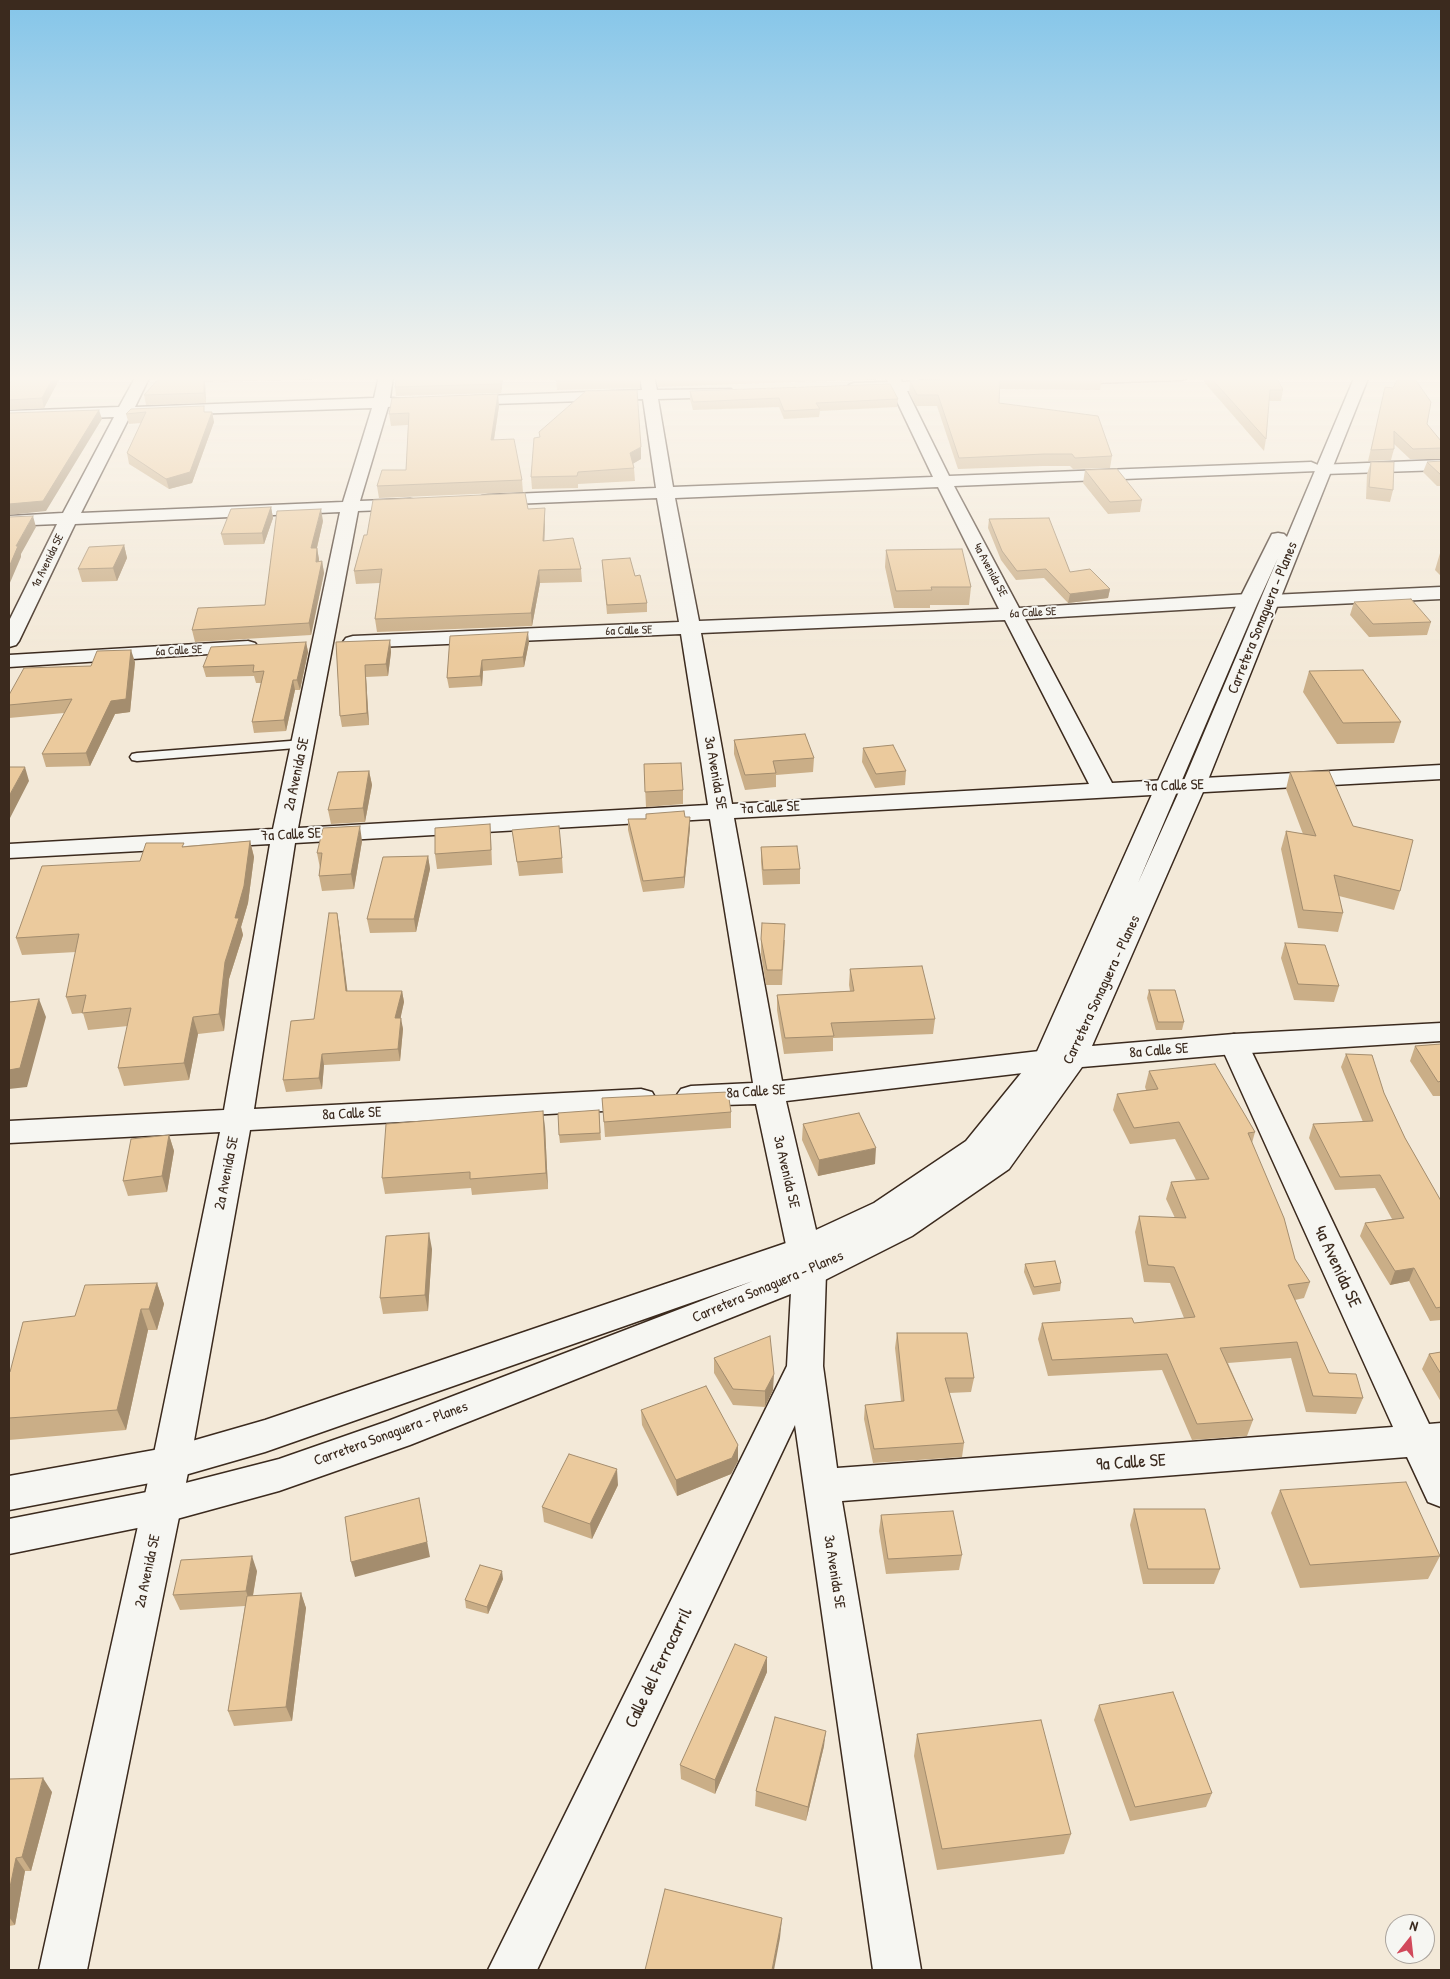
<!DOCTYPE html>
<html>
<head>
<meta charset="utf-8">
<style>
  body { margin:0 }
  #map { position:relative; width:1450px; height:1979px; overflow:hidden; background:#f3e9d8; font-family:"Patrick Hand",sans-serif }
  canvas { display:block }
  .frame { position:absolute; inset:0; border:10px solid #3b2a1e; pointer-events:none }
  .north { position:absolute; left:1385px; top:1914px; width:50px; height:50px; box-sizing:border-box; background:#f6f6f2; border:1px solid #aba49d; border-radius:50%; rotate:16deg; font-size:14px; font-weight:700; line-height:20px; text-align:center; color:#3b2a1e }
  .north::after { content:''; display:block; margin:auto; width:18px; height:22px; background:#d1495b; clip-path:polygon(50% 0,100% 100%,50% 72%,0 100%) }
</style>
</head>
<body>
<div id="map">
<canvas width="1450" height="1979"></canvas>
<div class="frame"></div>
<div class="north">N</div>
</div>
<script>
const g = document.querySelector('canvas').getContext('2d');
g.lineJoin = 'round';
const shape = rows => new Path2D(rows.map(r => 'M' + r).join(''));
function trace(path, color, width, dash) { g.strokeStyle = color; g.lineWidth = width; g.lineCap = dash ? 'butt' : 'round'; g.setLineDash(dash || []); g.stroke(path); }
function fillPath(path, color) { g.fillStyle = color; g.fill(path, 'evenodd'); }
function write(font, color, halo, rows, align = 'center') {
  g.font = font + ' "Patrick Hand",sans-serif'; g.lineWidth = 4; g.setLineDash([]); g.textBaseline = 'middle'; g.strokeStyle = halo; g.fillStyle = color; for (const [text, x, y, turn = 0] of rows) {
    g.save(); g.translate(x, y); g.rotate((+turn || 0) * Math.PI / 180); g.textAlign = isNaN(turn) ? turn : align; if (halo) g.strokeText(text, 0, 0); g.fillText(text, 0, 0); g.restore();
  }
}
const lane = shape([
  [303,740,308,741,310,744,308,747,137,761,132,760,130,757,132,754,137,753,303,740]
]);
const street = shape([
  [136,376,150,376,135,407,374,398,379,376,393,376,390,398,404,399,407,402,404,405,388,407,360,501,410,499,416,500,419,504,416,508,410,509,358,511,298,828,708,805,681,634,353,648,346,646,343,642,346,638,353,636,679,622,657,498,488,505,482,504,479,500,482,496,488,495,656,488,643,399,462,405,457,403,454,400,457,397,642,390,640,376,654,376,657,390,731,389,734,392,731,395,726,397,658,399,673,487,933,477,892,391,854,393,849,391,846,388,849,385,854,383,888,382,885,376,899,376,902,382,946,380,951,382,954,385,951,388,946,390,907,391,949,476,1311,462,1318,465,1441,460,1441,470,1324,474,1317,471,954,486,1019,608,1248,594,1255,596,1258,600,1255,604,1248,606,1025,619,1112,783,1441,765,1441,779,734,818,782,1081,1048,1050,1058,1053,1062,1060,1058,1067,1048,1070,786,1101,826,1273,823,1366,837,1468,1393,1427,1220,1044,1224,1037,1234,1034,1244,1037,1248,1044,1429,1424,1441,1423,1441,1507,1428,1502,1407,1457,842,1501,921,1970,873,1970,795,1425,537,1970,488,1970,787,1366,792,1273,756,1104,691,1106,681,1103,676,1096,681,1089,691,1086,753,1083,710,819,295,843,254,1109,641,1089,652,1092,656,1099,652,1106,641,1109,250,1130,190,1463,87,1970,39,1970,152,1463,220,1132,9,1143,9,1121,224,1110,270,844,9,858,9,844,273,829,340,512,75,524,19,641,16,645,9,647,9,621,57,524,9,526,9,516,63,513,114,417,9,421,9,411,119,407,136,376],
  [372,408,343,502,81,513,130,416,372,408],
  [938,487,999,609,699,621,675,498,938,487],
  [1005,620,1089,784,732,804,701,633,1005,620],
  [1062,376,1187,376,1185,379,1180,380,1064,384,1059,383,1057,380,1062,376],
  [1441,587,1441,599,1271,607,1264,605,1261,601,1264,597,1271,595,1441,587],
  [248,641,255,643,258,647,255,651,9,667,9,655,248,641]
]);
const secondary = shape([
  [1355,376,1369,376,1206,785,1092,1046,1234,1034,1441,1023,1441,1041,1234,1054,1082,1067,1009,1169,912,1236,821,1282,410,1445,279,1491,162,1523,9,1554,9,1519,162,1489,279,1459,388,1421,753,1281,265,1452,171,1479,9,1510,9,1476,171,1447,265,1420,792,1241,874,1203,966,1141,1035,1056,1237,604,1272,534,1278,533,1284,534,1287,537,1355,376],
  [1278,558,1182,785,1138,883,1257,604,1278,558]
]);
trace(lane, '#3b2a1e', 3);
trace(street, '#3b2a1e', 3);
trace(secondary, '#3b2a1e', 3);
fillPath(lane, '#f6f6f2');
fillPath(street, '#f6f6f2');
fillPath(secondary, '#f6f6f2');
fillPath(shape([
  [16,376,61,376,44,408,9,410,9,384],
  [161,376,364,376,363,378,205,382,206,403,146,405,144,395],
  [656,376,885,376,884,379,658,387],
  [901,376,1014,376,903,379],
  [1045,376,1102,379,1100,390,1000,389,999,403,1112,456,1110,468,1073,469,1070,466,1042,466,958,469,937,406,916,406,909,392,910,381],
  [1205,376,1276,376,1283,390,1281,401,1269,401,1266,439,1264,451,1204,382],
  [503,379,501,393,396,396,395,387],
  [640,379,640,388,557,390,556,381],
  [1385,387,1427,424,1441,441,1441,459,1410,459,1394,444,1394,449,1391,460,1368,461],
  [690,391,898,399,897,407,820,411,819,417,784,419,779,407,693,410,690,399],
  [499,406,494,439,522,480,523,492,379,498,377,486,406,470,408,425,391,426,389,414],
  [131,409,212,412,214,422,192,483,169,489,129,464,127,453,141,423,129,424,126,414],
  [540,437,641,459,633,463,634,468,635,481,578,484,578,488,532,489,531,477],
  [1441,461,1441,486,1437,486,1423,472,1427,462],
  [1371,462,1393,490,1390,502,1366,499,1367,474],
  [1085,470,1142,500,1140,512,1108,514,1083,483],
  [271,507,273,518,264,544,224,545,221,534],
  [528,509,545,520,544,541,581,569,582,582,540,583,532,626,377,632,375,619,380,583,356,584,354,571,367,535],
  [989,519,1070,572,1110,589,1108,598,1068,603,1044,578,1016,580,1001,560,988,528],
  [323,521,317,548,319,561,322,561,324,573,311,635,195,642,192,630,265,605],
  [124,545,127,558,117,581,82,582,78,569],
  [886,550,971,587,969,605,930,605,930,608,894,608,885,567],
  [1440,553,1441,553,1441,576,1435,570],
  [602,560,635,576,647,603,647,612,607,614],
  [1354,602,1431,622,1427,635,1369,637,1350,615],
  [450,636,529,642,524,667,483,671,482,686,449,688,447,678],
  [390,640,391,652,388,676,366,677,369,725,342,727,340,716,336,642],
  [306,642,308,652,300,690,295,690,286,731,254,733,252,722,261,683,256,683,254,676,206,677,203,667],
  [135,662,130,712,115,714,90,766,46,767,42,754,64,713,9,718,9,695,91,666],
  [1309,671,1401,722,1394,743,1337,744,1303,692],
  [734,740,814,758,813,772,776,775,776,787,745,790,734,754],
  [863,748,906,771,905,785,875,788,862,762],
  [644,764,683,790,683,804,646,807],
  [369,771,372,785,365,822,331,824,328,810],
  [1290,772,1353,826,1400,891,1394,910,1339,896,1343,913,1338,932,1298,928,1281,849,1286,831,1303,834,1286,789],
  [685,817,690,828,684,888,643,892,628,830,628,819],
  [490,824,491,839,492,865,437,869,435,854],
  [512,830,562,858,563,873,519,876],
  [250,841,254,857,248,903,241,927,243,935,229,979,224,1031,198,1034,189,1080,124,1086,118,1068,128,1026,88,1030,83,1013,72,1014,66,997,76,952,22,955,16,938,140,861,185,846],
  [362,841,354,889,322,891,319,876,320,868,317,853],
  [761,847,800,869,800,884,763,885,761,862],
  [428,856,430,869,416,932,370,933,367,919],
  [337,913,339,925,347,991,402,991,404,1002,400,1018,403,1029,400,1061,324,1065,322,1089,286,1092,283,1080,314,1019],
  [761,939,785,940,782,985,766,985,761,954],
  [1285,943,1339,986,1334,1002,1294,1000,1281,958],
  [850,969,935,1019,933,1034,833,1038,833,1051,784,1054,777,1010,777,995,850,991,849,985],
  [1149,990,1184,1022,1182,1030,1156,1030,1147,998],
  [1441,1044,1441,1096,1433,1096,1410,1061,1415,1046],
  [1346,1054,1384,1093,1405,1138,1441,1201,1441,1320,1430,1321,1409,1281,1390,1285,1360,1236,1365,1223,1392,1219,1375,1188,1335,1190,1309,1138,1313,1124,1363,1122,1341,1067],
  [1149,1071,1255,1132,1252,1143,1295,1259,1310,1282,1304,1298,1295,1300,1329,1373,1363,1398,1356,1414,1306,1412,1291,1358,1228,1363,1253,1420,1247,1436,1192,1440,1162,1370,1048,1376,1038,1339,1042,1323,1134,1323,1184,1318,1170,1283,1144,1282,1135,1232,1139,1216,1175,1218,1166,1199,1171,1182,1196,1180,1175,1139,1130,1144,1113,1110,1117,1094,1146,1090,1145,1087],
  [602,1098,731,1112,731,1128,605,1137],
  [599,1110,601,1140,560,1143,559,1135],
  [803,1124,875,1164,818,1176,802,1140],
  [545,1127,548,1189,472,1195,471,1188,385,1194,382,1178],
  [169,1135,174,1151,167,1192,128,1196,123,1181],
  [432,1249,428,1311,383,1314,380,1298],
  [1025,1264,1061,1283,1060,1291,1033,1295,1024,1272],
  [157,1283,164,1304,157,1330,148,1330,126,1430,9,1440,9,1372,10,1372,75,1316],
  [897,1333,974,1378,971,1392,949,1393,964,1443,962,1457,873,1463,864,1419,865,1405,901,1401,895,1348],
  [1441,1352,1441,1402,1422,1369,1429,1354],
  [714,1358,773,1390,765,1407,733,1405,714,1373],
  [641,1410,738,1445,738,1461,731,1474,677,1496,642,1425],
  [618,1485,592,1539,544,1522,542,1507],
  [1280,1490,1440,1556,1428,1579,1300,1588,1271,1513],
  [1134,1509,1220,1569,1214,1584,1143,1584,1130,1525],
  [881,1515,962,1555,959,1570,886,1574,879,1531],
  [257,1571,253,1596,301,1593,306,1608,292,1721,234,1726,228,1711,245,1606,180,1610,173,1595],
  [503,1579,488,1614,466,1608,465,1600],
  [767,1657,767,1672,715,1794,681,1779,680,1765],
  [1099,1705,1212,1793,1206,1807,1130,1821,1094,1720],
  [917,1734,1071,1834,1064,1854,937,1870,914,1756],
  [824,1746,806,1821,755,1806,756,1791],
  [9,1779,52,1792,31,1871,25,1871,15,1925,9,1926]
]), '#caae87');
fillPath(shape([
  [54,376,61,376,44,408,42,398],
  [204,376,205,382,206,403,204,393],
  [501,376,503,376,503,379,501,393,500,384],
  [498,394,499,406,492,452,491,440],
  [99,410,102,419,46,511,9,515,9,504],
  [212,412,214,422,192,483,169,489,166,479],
  [641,447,641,459,631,465,630,453],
  [271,507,273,518,264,544,262,533],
  [545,508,545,520,544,553,543,541],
  [321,509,323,521,314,560,311,548],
  [33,516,36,527,21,554,21,557,9,585,9,567,16,546],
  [124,545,127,558,117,581,113,568],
  [317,548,319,559,318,573,316,562],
  [322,561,324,573,311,635,309,623],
  [539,570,540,583,532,626,531,613],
  [1110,589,1108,598,1068,603,1070,594],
  [528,632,529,642,524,667,523,657],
  [390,640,391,652,388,676,386,664],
  [306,642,308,652,300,690,297,680],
  [131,650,135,662,130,712,115,714,90,766,86,753],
  [482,660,483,671,482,686,480,676],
  [365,665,366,677,369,725,367,713],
  [293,680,295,690,286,731,284,720],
  [25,767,29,781,9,820,9,796],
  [369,771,372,785,365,822,363,808],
  [690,817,690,828,684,888,684,877],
  [360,826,362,841,354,889,351,874],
  [250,841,254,857,248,903,241,927,243,935,229,979,224,1031,219,1014,225,962,235,918],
  [428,856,430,869,416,932,414,919],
  [337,913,339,925,349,1003,346,991],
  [402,991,404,1002,398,1030,395,1018],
  [39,999,46,1017,27,1087,9,1089,9,1070],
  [193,1017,198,1034,189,1080,184,1063],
  [401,1018,403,1029,400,1061,398,1049],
  [322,1054,324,1065,322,1089,319,1078],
  [543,1111,545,1127,548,1189,546,1173],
  [169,1135,174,1151,167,1192,162,1176],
  [876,1148,875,1164,818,1176,819,1160],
  [429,1233,432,1249,428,1311,425,1295],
  [1414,1268,1409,1281,1390,1285,1395,1271],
  [157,1283,164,1304,157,1330,149,1309],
  [141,1309,148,1330,126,1430,117,1410],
  [774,1374,773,1390,765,1407,765,1391],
  [738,1445,738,1461,731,1474,677,1496,676,1480],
  [617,1469,618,1485,592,1539,590,1524],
  [419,1498,430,1557,355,1577,351,1562],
  [252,1556,257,1571,251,1606,246,1591],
  [502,1571,503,1579,488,1614,487,1607],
  [301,1593,306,1608,292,1721,286,1707],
  [767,1657,767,1672,715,1794,715,1780],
  [826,1731,824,1746,806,1821,808,1807],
  [43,1778,52,1792,31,1871,22,1857],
  [16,1858,25,1871,15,1925,9,1917,9,1892],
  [782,1918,780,1938,774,1970,772,1970]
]), '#a48d6e');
const building = shape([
  [16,376,54,376,42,398,9,400,9,384,16,376],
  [161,376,204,376,204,393,144,395,161,376],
  [397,376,501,376,500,384,395,387,397,376],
  [557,376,639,376,640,379,556,381,557,376],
  [658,376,719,376,658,378,658,376],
  [1045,376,1098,376,1102,379,1000,378,999,403,1098,416,1112,456,1075,458,1072,454,1044,454,959,458,938,395,917,395,910,381,1045,376],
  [1209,376,1276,376,1283,390,1270,390,1266,439,1209,376],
  [1399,376,1413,376,1431,402,1427,424,1441,441,1441,448,1413,449,1394,431,1394,449,1371,450,1385,387,1393,388,1399,376],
  [890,384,898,399,816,403,820,409,784,411,779,398,693,402,690,391,890,384],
  [637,390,641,447,630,453,634,468,578,472,577,476,531,477,534,438,540,437,539,432,586,391,637,390],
  [498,394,491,440,514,439,522,480,377,486,382,470,406,470,409,413,389,414,392,398,498,394],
  [204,406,204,412,212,412,190,472,166,479,127,453,146,412,126,414,131,409,204,406],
  [99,410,43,501,9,504,9,413,99,410],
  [1441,461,1441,475,1427,462,1441,461],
  [1371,462,1394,462,1393,490,1369,487,1371,462],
  [1117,469,1142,500,1110,502,1085,470,1117,469],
  [525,493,528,509,545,508,543,541,573,538,581,569,539,570,531,613,375,619,382,569,354,571,364,535,367,535,373,500,525,493],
  [271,507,262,533,221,534,231,509,271,507],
  [321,509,311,548,317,548,316,562,322,561,309,623,192,630,198,608,265,605,277,511,321,509],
  [33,516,16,546,18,546,9,567,9,517,33,516],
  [1049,518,1070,572,1090,569,1110,589,1070,594,1046,569,1017,571,1002,551,989,519,1049,518],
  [124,545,113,568,78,569,89,547,124,545],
  [962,549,971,587,931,587,932,590,896,591,886,550,962,549],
  [630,558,635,576,640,575,647,603,607,605,602,560,630,558],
  [1411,599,1431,622,1373,624,1354,602,1411,599],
  [528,632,523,657,482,660,480,676,447,678,450,636,528,632],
  [390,640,386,664,365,665,367,713,340,716,336,642,390,640],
  [306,642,297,680,293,680,284,720,252,722,264,671,253,672,254,665,203,667,211,647,306,642],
  [131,650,126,699,111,701,86,753,42,754,72,699,9,705,9,695,24,668,91,666,97,651,131,650],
  [1363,670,1401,722,1343,723,1309,671,1363,670],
  [805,734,814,758,773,761,776,773,745,775,734,740,805,734],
  [893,745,906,771,876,774,863,748,893,745],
  [681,763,683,790,645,792,644,764,681,763],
  [9,767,25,767,9,796,9,767],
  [369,771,363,808,328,810,338,772,369,771],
  [1329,771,1353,826,1413,840,1400,891,1334,875,1343,913,1303,910,1286,831,1316,836,1290,772,1329,771],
  [684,811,685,817,690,817,684,877,643,881,628,819,646,819,646,814,684,811],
  [490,824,491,850,435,854,435,828,490,824],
  [360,826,351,874,319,876,322,853,317,853,323,828,360,826],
  [559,826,562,858,517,862,512,830,559,826],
  [250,841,244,886,235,918,239,918,225,962,219,1014,193,1017,184,1063,118,1068,131,1008,82,1013,86,995,66,997,79,934,16,938,42,866,140,861,146,843,184,843,182,847,250,841],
  [797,846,800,869,763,870,761,847,797,846],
  [428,856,414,919,367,919,383,857,428,856],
  [329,913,337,913,346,991,402,991,395,1018,401,1018,398,1049,322,1054,319,1078,283,1080,291,1021,314,1019,329,913],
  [762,923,785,924,782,970,767,970,761,939,762,923],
  [1285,943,1325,945,1339,986,1298,984,1285,943],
  [922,966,935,1019,831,1023,834,1036,785,1038,777,995,854,991,850,969,922,966],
  [1149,990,1175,990,1184,1022,1158,1022,1149,990],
  [39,999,20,1068,9,1070,9,1002,39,999],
  [1441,1044,1441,1081,1438,1082,1415,1046,1441,1044],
  [1346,1054,1372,1055,1384,1093,1405,1138,1441,1201,1441,1307,1436,1308,1414,1268,1395,1271,1365,1223,1404,1218,1380,1175,1340,1177,1313,1124,1373,1121,1346,1054],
  [1215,1064,1255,1132,1248,1133,1284,1218,1295,1259,1310,1282,1288,1285,1329,1373,1356,1374,1363,1398,1313,1396,1297,1342,1220,1348,1253,1420,1197,1424,1167,1354,1052,1360,1042,1323,1132,1318,1134,1323,1195,1317,1174,1267,1148,1265,1139,1216,1186,1218,1171,1182,1209,1179,1179,1122,1134,1128,1117,1094,1158,1089,1149,1071,1215,1064],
  [728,1092,731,1112,604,1122,602,1098,728,1092],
  [599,1110,600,1133,559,1135,558,1113,599,1110],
  [543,1111,546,1173,470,1179,470,1172,382,1178,386,1124,543,1111],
  [859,1113,876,1148,819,1160,803,1124,859,1113],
  [169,1135,162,1176,123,1181,131,1139,169,1135],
  [429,1233,425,1295,380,1298,386,1236,429,1233],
  [1055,1261,1061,1283,1034,1287,1025,1264,1055,1261],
  [157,1283,149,1309,141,1309,117,1410,9,1418,9,1372,10,1372,23,1322,75,1316,85,1285,157,1283],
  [897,1333,967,1333,974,1378,945,1378,964,1443,874,1449,865,1405,904,1401,897,1333],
  [770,1336,774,1374,765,1391,733,1389,714,1358,770,1336],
  [1441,1352,1441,1374,1429,1354,1441,1352],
  [706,1386,738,1445,732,1458,676,1480,641,1410,706,1386],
  [569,1454,617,1469,590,1524,542,1507,569,1454],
  [1406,1482,1440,1556,1310,1565,1280,1490,1406,1482],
  [419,1498,427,1542,351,1562,345,1517,419,1498],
  [1134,1509,1205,1509,1220,1569,1148,1569,1134,1509],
  [953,1511,962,1555,888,1559,881,1515,953,1511],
  [252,1556,246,1591,173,1595,181,1560,252,1556],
  [480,1565,502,1571,487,1607,465,1600,480,1565],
  [301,1593,286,1707,228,1711,247,1596,301,1593],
  [735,1644,767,1657,715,1780,680,1765,735,1644],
  [1173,1692,1212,1793,1135,1807,1099,1705,1173,1692],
  [775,1717,826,1731,808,1807,756,1791,775,1717],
  [1041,1720,1071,1834,942,1849,917,1734,1041,1720],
  [43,1778,22,1857,16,1858,9,1892,9,1779,43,1778],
  [665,1889,782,1918,772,1970,645,1970,665,1889]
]);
fillPath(building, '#ebca9d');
trace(building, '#a48d6e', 1);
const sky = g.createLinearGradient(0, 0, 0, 653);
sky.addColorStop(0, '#84c5e9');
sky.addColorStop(0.58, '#faf5ed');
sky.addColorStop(1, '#faf5ed00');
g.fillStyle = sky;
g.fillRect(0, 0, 1450, 653);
write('12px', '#3b2a1e', '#f6f6f2', [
  ["1a Avenida SE",48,561,-64],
  ["4a Avenida SE",990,570,62],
  ["6a Calle SE",1033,613,-3],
  ["6a Calle SE",629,631,-2],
  ["6a Calle SE",179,651,-3]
]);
write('15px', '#3b2a1e', '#f6f6f2', [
  ["Carretera Sonaguera - Planes",1263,618,-68],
  ["3a Avenida SE",715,773,80],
  ["2a Avenida SE",297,774,-78],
  ["7a Calle SE",1174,786,-2],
  ["7a Calle SE",770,808,-3],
  ["7a Calle SE",291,835,-3],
  ["Carretera Sonaguera - Planes",1102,990,-65],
  ["8a Calle SE",1159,1051,-5],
  ["8a Calle SE",756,1092,-4],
  ["8a Calle SE",352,1114,-3],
  ["3a Avenida SE",786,1172,77],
  ["2a Avenida SE",227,1173,-79],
  ["Carretera Sonaguera - Planes",768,1287,-23],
  ["Carretera Sonaguera - Planes",391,1434,-20],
  ["2a Avenida SE",148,1571,-78],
  ["3a Avenida SE",834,1572,81]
]);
write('18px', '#3b2a1e', '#f6f6f2', [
  ["4a Avenida SE",1337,1267,65],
  ["9a Calle SE",1131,1463,-4],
  ["Calle del Ferrocarril",659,1668,-64]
]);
</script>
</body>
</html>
